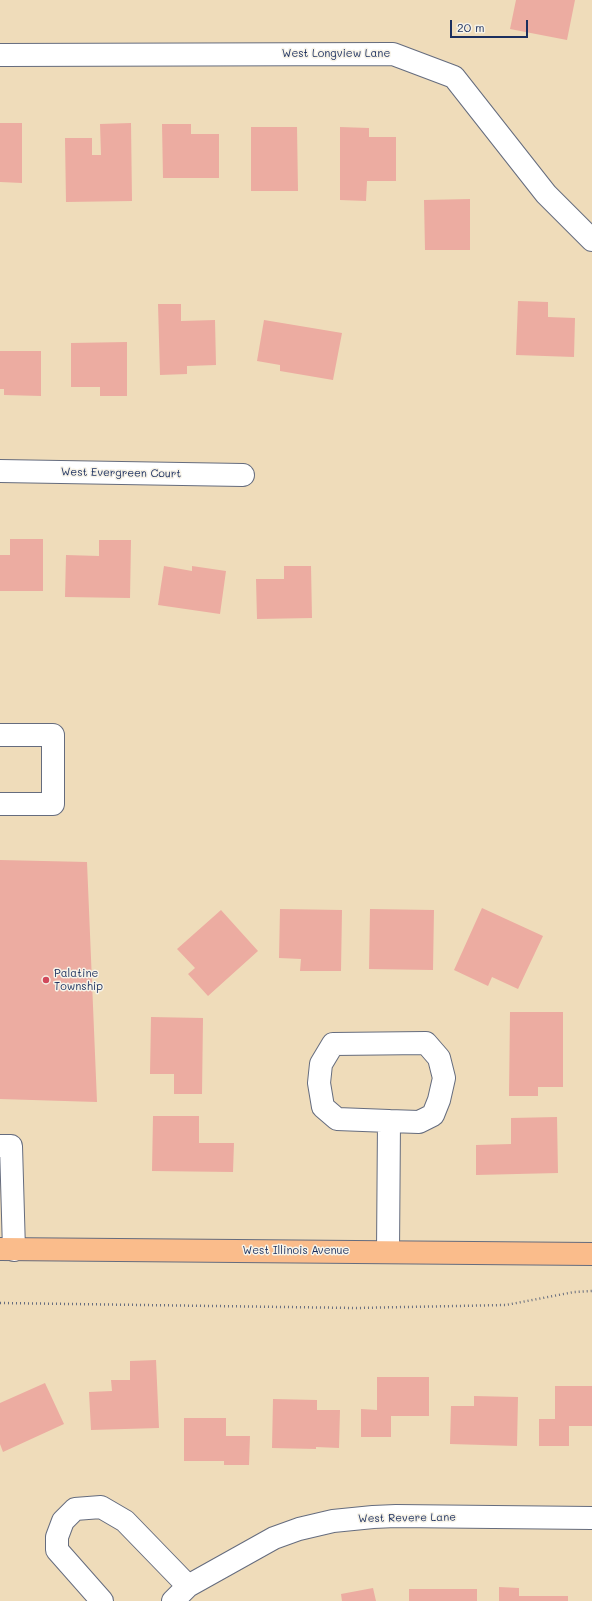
<!DOCTYPE html>
<html>
<head>
<meta charset="utf-8">
<style>
  body { margin:0 }
  #map { position:relative; width:592px; height:1601px; overflow:hidden; background:#efdcba; font-family:Mali,sans-serif }
  canvas { display:block }
  .scale { position:absolute; left:450px; top:20px; width:78px; height:18px; box-sizing:border-box; border:2px solid #1b2f5e; border-top:0; padding-left:5px; font-size:12px; line-height:14px; white-space:nowrap; color:#1b2f5e; -webkit-text-stroke:3px #f7f3e8; paint-order:stroke }
</style>
</head>
<body>
<div id="map">
<canvas width="592" height="1601"></canvas>
<div class="scale">20 m</div>
</div>
<script>
const g = document.querySelector('canvas').getContext('2d');
g.lineJoin = 'round';
function fillPath(path, color) { g.fillStyle = color; g.fill(path, 'evenodd'); }
const shape = rows => new Path2D(rows.map(r => 'M' + r).join(''));
function trace(path, color, width, dash) { g.strokeStyle = color; g.lineWidth = width; g.lineCap = dash ? 'butt' : 'round'; g.setLineDash(dash || []); g.stroke(path); }
function write(font, color, halo, rows, align = 'center') {
  g.font = font + ' Mali,sans-serif'; g.lineWidth = 3; g.setLineDash([]); g.textBaseline = 'middle'; g.strokeStyle = halo; g.fillStyle = color; for (const [text, x, y, turn = 0] of rows) {
    g.save(); g.translate(x, y); g.rotate((+turn || 0) * Math.PI / 180); g.textAlign = isNaN(turn) ? turn : align; if (halo) g.strokeText(text, 0, 0); g.fillText(text, 0, 0); g.restore();
  }
}
fillPath(shape([
  [516,0,575,0,567,40,510,29],
  [0,123,22,123,22,183,0,182],
  [131,123,132,201,66,202,65,138,92,138,92,155,101,155,100,124],
  [162,124,191,124,191,134,219,134,219,178,163,178],
  [251,127,297,127,298,191,251,191],
  [340,127,369,128,369,137,396,137,396,181,367,181,366,201,340,200],
  [470,199,470,250,425,250,424,200],
  [518,301,548,302,548,317,575,318,574,357,516,355],
  [158,304,181,304,181,321,215,320,216,365,187,366,187,374,160,375],
  [264,320,342,333,333,380,280,371,280,365,257,361],
  [127,342,127,396,100,396,100,387,71,387,71,343],
  [0,351,41,351,41,396,4,395,4,389,0,389],
  [10,539,43,539,43,591,0,591,0,555,10,555],
  [99,540,131,540,130,598,65,597,66,555,99,556],
  [164,566,192,571,192,566,226,571,220,614,158,605],
  [284,566,311,566,312,618,257,619,256,579,284,579],
  [0,860,87,862,97,1102,0,1099],
  [482,908,543,936,518,989,492,977,488,986,454,970],
  [280,909,342,910,341,971,300,971,301,959,279,958],
  [370,909,434,910,433,970,369,969],
  [221,910,258,951,208,996,188,974,195,968,177,949],
  [510,1012,563,1012,563,1087,538,1087,538,1096,509,1096],
  [151,1017,203,1018,202,1094,174,1094,174,1074,150,1074],
  [153,1116,199,1116,199,1143,234,1143,233,1172,152,1171],
  [557,1117,558,1173,476,1175,476,1145,511,1144,511,1118],
  [156,1360,159,1428,91,1430,89,1392,112,1391,111,1380,130,1380,130,1361],
  [377,1377,429,1377,429,1416,391,1416,391,1437,361,1437,361,1409,377,1410],
  [45,1383,64,1424,3,1452,0,1444,0,1403],
  [555,1386,592,1386,592,1426,569,1426,569,1446,539,1446,539,1419,555,1419],
  [474,1396,518,1397,517,1446,450,1444,451,1406,474,1406],
  [273,1399,317,1400,317,1410,340,1410,339,1448,316,1447,316,1449,272,1448],
  [184,1418,226,1418,226,1436,250,1436,249,1465,224,1465,224,1461,184,1461],
  [499,1587,519,1588,519,1596,568,1596,568,1601,499,1601],
  [373,1588,376,1601,342,1601,341,1594],
  [409,1589,477,1589,477,1601,409,1601]
]), '#ecaca1');
const minor = shape([
  [0,55,393,54,454,77,546,194,592,240],
  [0,471,243,475],
  [0,735,53,735,53,804,0,804],
  [0,1146,11,1146,14,1250],
  [388,1252,389,1121,337,1119,323,1107,319,1083,321,1064,333,1044,426,1043,439,1058,444,1078,439,1100,433,1115,419,1122,389,1121],
  [102,1601,57,1550,57,1537,63,1521,75,1509,101,1507,125,1521,188,1586],
  [173,1601,188,1586,274,1538,299,1529,333,1521,373,1517,396,1516,592,1518]
]);
const major = shape([
  [0,1249,592,1254]
]);
trace(minor, '#656c7e', 24);
trace(major, '#656c7e', 24);
trace(shape([
  [0,1303,356,1308,506,1305,574,1292,592,1291]
]), '#656c7e', 2.5, [1, 3]);
trace(minor, '#fff', 22);
trace(major, '#fabc8b', 22);
for (const [x, y, r, color] of [
  [46,980,4,"#d1495b"]
]) { const dot = new Path2D(); dot.arc(x, y, r, 0, 2 * Math.PI); g.fillStyle = color; g.fill(dot); trace(dot, '#f7f3e8', 1.5); }
write('11px', '#1b2f5e', '#f7f3e8', [
  ["West Longview Lane",336,54],
  ["West Evergreen Court",121,473,1],
  ["West Illinois Avenue",296,1251],
  ["West Revere Lane",407,1518,-1]
]);
write('11px', '#1b2f5e', '#f7f3e8', [
  ["Palatine",54,974],
  ["Township",54,987]
], 'left');
</script>
</body>
</html>
